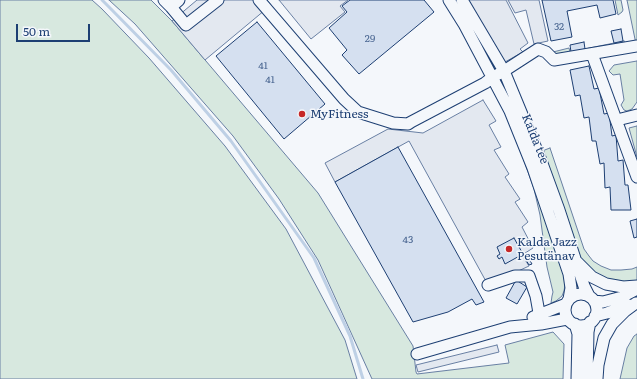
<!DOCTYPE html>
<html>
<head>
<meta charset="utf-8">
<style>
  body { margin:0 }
  #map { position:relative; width:637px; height:379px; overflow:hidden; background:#f4f7fb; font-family:Literata,serif }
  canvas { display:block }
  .scale { position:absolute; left:16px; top:24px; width:74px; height:18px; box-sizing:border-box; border:2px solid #1d3f73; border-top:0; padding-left:5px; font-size:12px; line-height:14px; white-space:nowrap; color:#1d3f73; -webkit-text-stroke:3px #f4f7fb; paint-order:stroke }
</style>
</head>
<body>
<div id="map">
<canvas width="637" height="379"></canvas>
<div class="scale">50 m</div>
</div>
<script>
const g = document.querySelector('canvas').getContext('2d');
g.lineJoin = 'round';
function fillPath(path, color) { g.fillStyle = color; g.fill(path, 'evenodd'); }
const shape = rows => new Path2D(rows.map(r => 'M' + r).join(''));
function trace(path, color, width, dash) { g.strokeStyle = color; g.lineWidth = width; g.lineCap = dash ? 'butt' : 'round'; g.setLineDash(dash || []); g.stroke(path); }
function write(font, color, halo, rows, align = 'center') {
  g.font = font + ' Literata,serif'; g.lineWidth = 3; g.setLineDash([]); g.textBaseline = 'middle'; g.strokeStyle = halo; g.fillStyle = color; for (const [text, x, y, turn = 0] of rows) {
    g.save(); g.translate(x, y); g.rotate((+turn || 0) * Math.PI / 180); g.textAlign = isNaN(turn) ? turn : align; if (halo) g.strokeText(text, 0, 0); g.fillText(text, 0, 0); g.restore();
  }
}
const green = shape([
  [0,0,92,0,102,9,149,58,225,146,286,229,345,340,357,379,0,379,0,0],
  [109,0,151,0,172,21,318,193,413,346,416,372,417,374,509,363,505,345,553,332,564,344,563,379,372,379,318,260,279,199,233,136,135,24,109,0],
  [615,0,621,0,623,10,622,12,618,15,615,0],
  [627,0,637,0,637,44,636,44,627,0],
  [624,41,626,46,558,55,553,52,569,48,570,52,624,41],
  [637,61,637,102,632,109,627,111,624,110,621,105,624,100,620,74,613,75,609,71,614,65,637,61],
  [637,126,637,157,629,128,637,126],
  [550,148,584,249,589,256,593,261,601,266,611,270,621,270,632,269,637,267,637,281,633,282,609,281,596,274,580,260,542,151,550,148],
  [525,156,561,264,564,276,565,285,564,291,562,296,556,301,551,303,552,296,553,292,547,267,540,215,534,189,523,158,525,156],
  [637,334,637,379,620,379,627,348,634,336,637,334]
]);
fillPath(green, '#d7e8df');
trace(green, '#687fa3', 1);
const parking = shape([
  [197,0,267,0,271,5,205,60,172,21,197,0],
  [279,0,348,0,340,6,345,12,311,39,279,0],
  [469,0,506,0,528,43,520,49,523,52,505,62,468,1,469,0],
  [508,0,539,0,548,41,534,44,526,10,515,13,508,0],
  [483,100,496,121,489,125,501,147,494,150,509,174,505,177,520,199,515,202,528,222,522,227,533,248,522,255,529,266,488,285,409,141,335,182,325,163,388,129,423,133,483,100],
  [497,345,499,352,418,372,416,365,497,345]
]);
fillPath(parking, '#e3e8f0');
trace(parking, '#687fa3', 1);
trace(shape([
  [102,0,110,8,171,70,231,141,314,258,350,336,363,379]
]), '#bed0e5', 3);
const building = shape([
  [350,0,424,0,434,12,359,74,342,55,347,50,329,28,347,12,342,6,350,0],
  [542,0,613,0,616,14,600,18,597,5,567,11,572,37,551,41,542,0],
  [257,22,325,104,284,139,216,56,257,22],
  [621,29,623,41,614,43,611,31,621,29],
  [584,42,585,49,571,52,570,45,584,42],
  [589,66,594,89,599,88,604,114,609,113,612,136,616,135,618,161,623,160,625,185,628,185,631,210,611,210,610,187,605,188,604,163,600,164,596,141,592,141,589,117,584,118,580,95,575,96,570,70,589,66],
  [398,147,484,302,476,305,472,299,448,312,413,322,335,182,398,147],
  [637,219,637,237,634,238,630,221,637,219],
  [514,238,523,254,505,264,502,257,499,259,497,256,500,254,497,247,514,238],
  [529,259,532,264,529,265,526,260,529,259],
  [516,280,527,287,517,304,506,298,516,280]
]);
fillPath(building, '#d5e0f0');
trace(building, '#1d3f73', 1);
const minor = shape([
  [164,0,171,7,179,0],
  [259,0,344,99,358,112,393,123,408,124,411,122,485,83,493,77,504,71,538,49,546,52,554,60,637,46],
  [449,0,464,24,510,111,533,168,569,274,571,288,569,299],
  [462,0,504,71,540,158,559,210,584,286,589,296],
  [171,7,186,25,218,0],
  [592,54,637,177],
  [617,120,637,115],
  [577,262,592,277,606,284,623,287,637,286],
  [488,285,515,276,529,276,536,296,541,324],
  '565 310a16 16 0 1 1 32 0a16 16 0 1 1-32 0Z',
  [594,301,603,302,622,297,637,289],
  [595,316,607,313,629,305],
  [533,317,566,304],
  [575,324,578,334,577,379],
  [417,354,510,327,541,324,567,319],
  [587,379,588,332,590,322],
  [597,379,598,365,604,338,612,324,625,311,636,303]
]);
trace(minor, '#1d3f73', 13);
trace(minor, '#f4f7fb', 11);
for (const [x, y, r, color] of [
  [302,114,4,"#c62828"],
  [509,249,4,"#c62828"]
]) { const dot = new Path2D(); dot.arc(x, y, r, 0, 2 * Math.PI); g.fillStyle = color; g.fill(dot); trace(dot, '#f4f7fb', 1.5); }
write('10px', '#4b6792', null, [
  ["32",559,27],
  ["29",370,39],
  ["41",263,66],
  ["41",270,80],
  ["43",408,240]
]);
write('12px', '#1d3f73', '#f4f7fb', [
  ["MyFitness",310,114],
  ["Kalda Jazz",517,242],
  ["Pesutänav",517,256]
], 'left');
write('12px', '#1d3f73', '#f4f7fb', [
  ["Kalda tee",535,139,68]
]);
</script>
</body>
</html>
